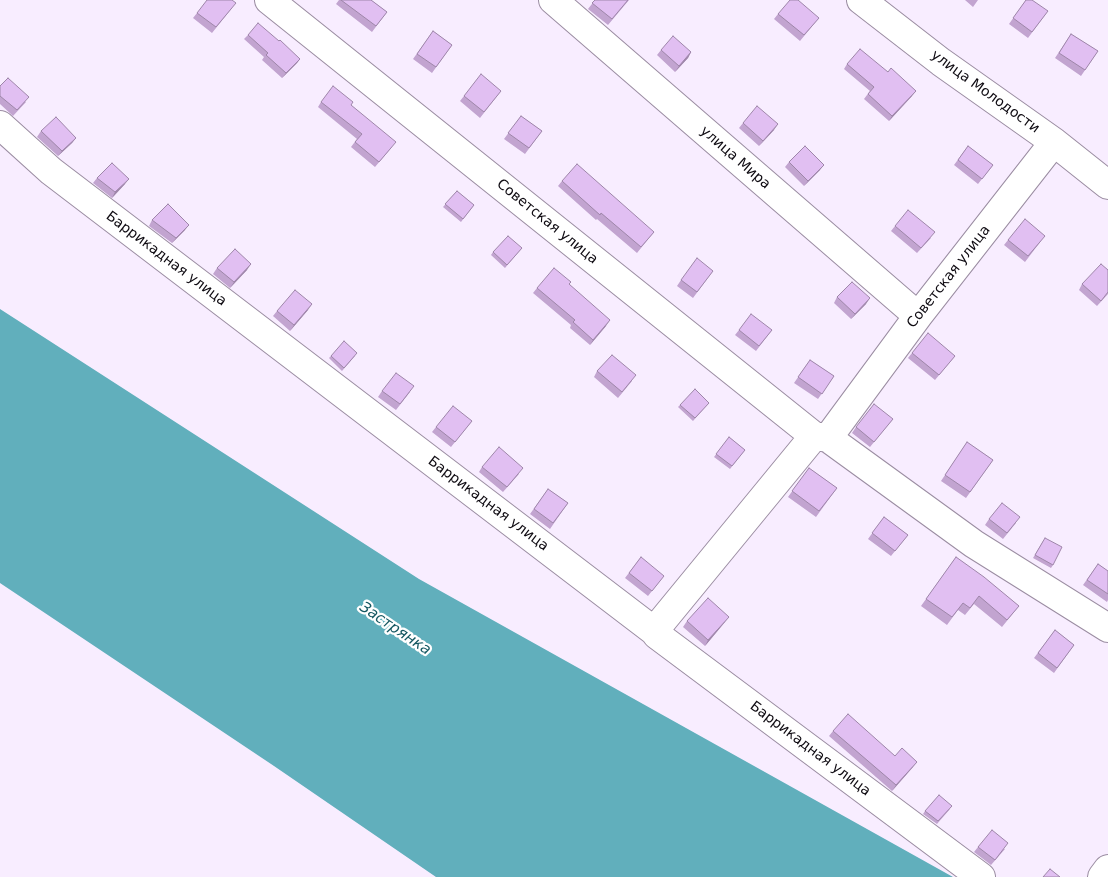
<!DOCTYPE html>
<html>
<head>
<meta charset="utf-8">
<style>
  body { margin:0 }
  canvas { display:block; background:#f8edff }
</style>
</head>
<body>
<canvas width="1108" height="877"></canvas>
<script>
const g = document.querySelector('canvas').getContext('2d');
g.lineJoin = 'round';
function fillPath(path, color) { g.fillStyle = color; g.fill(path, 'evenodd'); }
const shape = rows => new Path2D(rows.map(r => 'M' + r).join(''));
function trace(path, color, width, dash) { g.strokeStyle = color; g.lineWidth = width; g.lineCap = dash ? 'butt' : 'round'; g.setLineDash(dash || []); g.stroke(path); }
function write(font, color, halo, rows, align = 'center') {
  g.font = font + ' "DejaVu Sans",sans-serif'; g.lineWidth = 4.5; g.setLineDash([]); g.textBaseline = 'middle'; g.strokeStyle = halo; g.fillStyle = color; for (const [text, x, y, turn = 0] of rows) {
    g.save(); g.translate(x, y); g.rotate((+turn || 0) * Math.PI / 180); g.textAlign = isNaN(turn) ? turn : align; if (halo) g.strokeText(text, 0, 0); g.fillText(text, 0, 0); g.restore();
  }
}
fillPath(shape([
  [0,309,419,579,953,877,436,877,274,766,0,583]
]), '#61afbc');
const minor = shape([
  [269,0,814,436,828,438,974,544,1108,628],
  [553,0,918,316],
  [861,0,941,62,1054,142,1108,185],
  [0,125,51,171,654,631,657,635,981,877],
  [828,438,918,316,1054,142],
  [654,631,814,436],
  [1102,877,1108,869]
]);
trace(minor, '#9b8da2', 30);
trace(minor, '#fff', 28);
fillPath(shape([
  [339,0,371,0,387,12,372,32,336,4],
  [595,0,629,0,608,25,588,9],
  [965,0,978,0,973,7],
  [1026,0,1048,11,1028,38,1009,24],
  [232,8,212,33,193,18,197,13],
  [778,14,819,18,800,41,774,19],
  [433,31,452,45,432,73,413,59],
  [1071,34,1098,51,1081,76,1055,58],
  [248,35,279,41,300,59,297,63,282,78,262,60,264,57,244,39],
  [661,50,691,52,688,58,675,72,657,55],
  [847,64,888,72,912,96,889,121,864,99,870,91,844,69],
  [0,86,26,102,13,116,0,104],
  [501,91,480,118,460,101,464,96],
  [321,102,351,105,392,147,375,167,351,147,357,139,318,107],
  [521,116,542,131,525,154,504,139],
  [743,123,774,130,759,146,739,128],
  [41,131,76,138,72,143,58,156,37,137],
  [968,146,993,165,978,184,954,165],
  [789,162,820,170,804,186,785,167],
  [97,178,125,184,112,198,93,183],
  [562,181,654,232,637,253,597,219,596,220,558,186],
  [457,191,474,205,461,222,443,207],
  [152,220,185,230,172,243,149,226],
  [895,226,931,238,917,253,891,231],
  [1008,240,1041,241,1025,262,1004,245],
  [522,248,505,268,491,255,493,252],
  [217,268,247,270,230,288,213,274],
  [1108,270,1108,294,1097,306,1079,290,1082,284],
  [713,271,693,298,677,286,681,280],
  [569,284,606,326,590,345,570,328,571,325,533,293,537,288],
  [837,297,866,304,851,319,834,303],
  [308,310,290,331,273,316,277,311],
  [739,330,772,330,756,351,735,335],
  [912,353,955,356,935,380,908,358],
  [331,356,355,356,342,371,329,358],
  [810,360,834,376,818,399,794,383],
  [597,371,632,381,618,398,594,377],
  [382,391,410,392,396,410,378,397],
  [709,403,693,421,678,407,680,405],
  [893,419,870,447,852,433,856,427],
  [472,421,451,447,432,432,436,427],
  [729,437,745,450,730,469,714,457],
  [967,442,993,460,966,498,941,481],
  [482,467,519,474,503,492,479,472],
  [809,468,837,488,816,517,788,497],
  [548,489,568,503,550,529,530,514],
  [884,517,908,535,891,556,868,539],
  [989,519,1016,523,1003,539,985,525],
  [1043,541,1053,565,1051,568,1033,558],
  [641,557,660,581,648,596,625,578],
  [956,557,1019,606,1002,627,974,604,965,615,958,610,947,625,921,606],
  [1098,564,1108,571,1108,600,1107,602,1083,585],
  [687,621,725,622,705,646,683,627],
  [1055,630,1074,645,1054,673,1034,658],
  [833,731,895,756,913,767,892,791,829,736],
  [950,809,937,824,923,814,925,811],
  [978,847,1005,849,991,865,974,852]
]), '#c2a4d0');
fillPath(shape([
  [691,52,688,58,675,72,679,66],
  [300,59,297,63,282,78,286,73],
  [916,91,912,96,889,121,892,116],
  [778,124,774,130,759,146,763,141],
  [76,138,72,143,58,156,62,151],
  [824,165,820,170,804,186,808,181],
  [129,179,125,184,112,198,115,192],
  [189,225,185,230,172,243,176,238],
  [251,264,247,270,230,288,234,282],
  [870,298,866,304,851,319,855,314],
  [312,304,308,310,290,331,294,325],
  [610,320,606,326,590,345,593,340],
  [729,617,725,622,705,646,708,640],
  [917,762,913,767,892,791,896,785]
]), '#9e86a9');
const building = shape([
  [207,0,232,0,236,3,216,27,197,13,207,0],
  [341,0,371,0,387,12,376,26,341,0],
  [595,0,628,0,612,19,592,3,595,0],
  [790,0,798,0,819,18,804,35,778,14,790,0],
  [1026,0,1032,0,1048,11,1032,32,1013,18,1026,0],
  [258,23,279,41,280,40,300,59,286,73,266,55,268,53,248,35,258,23],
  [433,31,452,45,436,67,417,54,433,31],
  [1071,34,1098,51,1085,70,1059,53,1071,34],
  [673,36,691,52,679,66,661,50,673,36],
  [860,49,888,72,891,68,916,91,892,116,868,94,874,87,847,64,860,49],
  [481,74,501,91,484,112,464,96,481,74],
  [8,78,29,97,17,110,0,96,0,86,8,78],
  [333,86,353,102,351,105,396,142,379,162,355,142,362,134,321,102,333,86],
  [757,106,778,124,763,141,743,123,757,106],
  [521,116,542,131,529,148,508,133,521,116],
  [56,117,76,138,62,151,41,131,56,117],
  [805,146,824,165,808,181,789,162,805,146],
  [968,146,993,165,982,179,958,160,968,146],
  [112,163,129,179,115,192,97,178,112,163],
  [577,164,654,232,641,247,601,213,600,215,562,181,577,164],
  [457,191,474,205,463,219,445,204,457,191],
  [168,204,189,225,176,238,152,220,168,204],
  [908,210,935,232,921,248,895,226,908,210],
  [1025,219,1045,236,1028,256,1008,240,1025,219],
  [508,236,522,248,507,265,493,252,508,236],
  [235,249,251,264,234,282,217,268,235,249],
  [697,258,713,271,697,292,681,280,697,258],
  [1101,264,1108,270,1108,292,1101,301,1082,284,1101,264],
  [554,268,571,282,569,284,610,320,593,340,573,322,575,320,537,288,554,268],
  [852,282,870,298,855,314,837,297,852,282],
  [295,290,312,304,294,325,277,311,295,290],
  [751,314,772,330,759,346,739,330,751,314],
  [928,333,955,356,939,375,912,353,928,333],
  [344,341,357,353,344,368,331,356,344,341],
  [612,355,636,375,622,392,597,371,612,355],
  [810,360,834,376,822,394,798,377,810,360],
  [396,373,414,386,400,404,382,391,396,373],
  [695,389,709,403,695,418,680,405,695,389],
  [874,404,893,419,874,442,856,427,874,404],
  [453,406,472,421,455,442,436,427,453,406],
  [729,437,745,450,732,466,716,454,729,437],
  [967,442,993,460,970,492,945,475,967,442],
  [499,447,523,468,507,487,482,467,499,447],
  [809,468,837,488,819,511,792,491,809,468],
  [548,489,568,503,553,523,534,509,548,489],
  [1002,503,1020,517,1007,533,989,519,1002,503],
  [884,517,908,535,895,551,872,533,884,517],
  [1045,538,1062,547,1053,565,1035,555,1045,538],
  [641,557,664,576,652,591,629,573,641,557],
  [956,557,984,577,1019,606,1007,620,979,596,970,608,963,603,952,617,926,599,956,557],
  [1098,564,1108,571,1108,594,1087,580,1098,564],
  [708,598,729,617,708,640,687,621,708,598],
  [1055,630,1074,645,1057,668,1038,653,1055,630],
  [848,714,895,756,902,748,917,762,896,785,833,731,848,714],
  [939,795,952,806,938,821,925,811,939,795],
  [992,830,1008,843,995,860,978,847,992,830],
  [1050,869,1060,877,1043,877,1050,869]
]);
fillPath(building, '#e1bff2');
trace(building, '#9e86a9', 1);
write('14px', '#0e0a11', '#fff', [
  ["улица Молодости",985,92,36],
  ["улица Мира",735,158,41],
  ["Советская улица",547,222,39],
  ["Баррикадная улица",166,259,37],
  ["Советская улица",949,277,-52],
  ["Баррикадная улица",488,504,37],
  ["Баррикадная улица",810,749,37]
]);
write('italic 15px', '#145761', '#fff', [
  ["Застрянка",395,629,34]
]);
</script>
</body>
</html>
